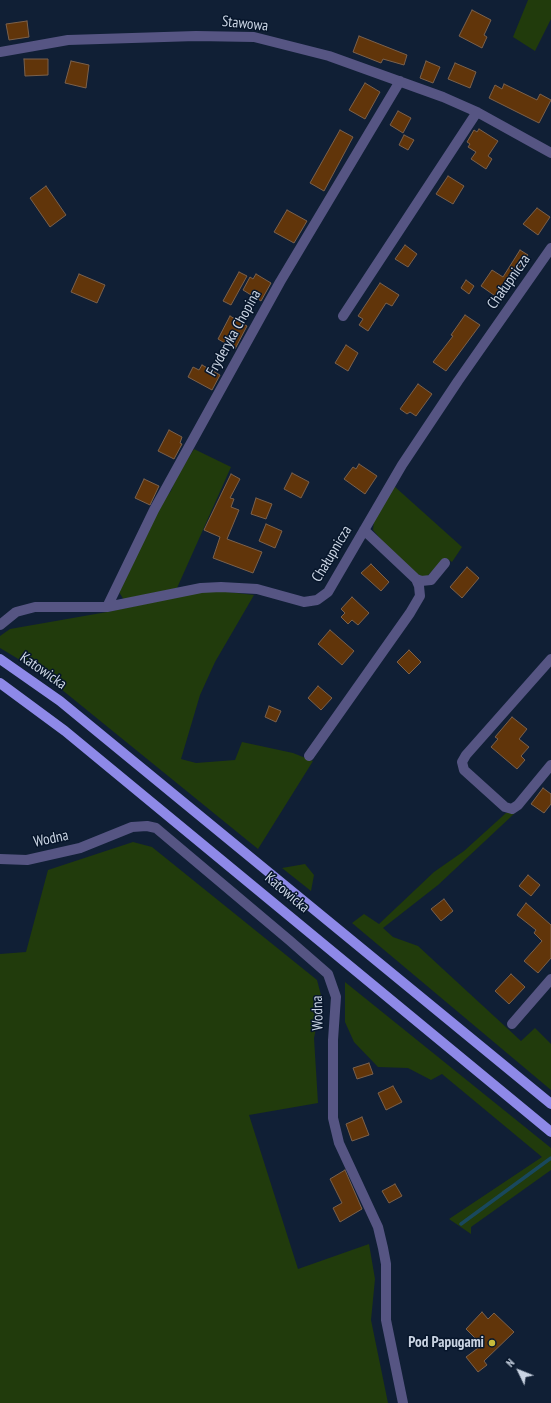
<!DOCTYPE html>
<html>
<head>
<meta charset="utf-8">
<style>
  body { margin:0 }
  #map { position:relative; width:551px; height:1403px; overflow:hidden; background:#101f35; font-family:"PT Sans Narrow",sans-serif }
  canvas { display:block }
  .north { position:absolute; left:499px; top:1351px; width:40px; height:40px; -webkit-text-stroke:3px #07162b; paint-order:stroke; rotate:313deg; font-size:11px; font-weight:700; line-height:16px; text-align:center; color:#cad4e3 }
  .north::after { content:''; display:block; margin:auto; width:14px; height:18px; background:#cad4e3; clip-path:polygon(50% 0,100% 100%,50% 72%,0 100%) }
</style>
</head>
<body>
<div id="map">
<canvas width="551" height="1403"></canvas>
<div class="north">N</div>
</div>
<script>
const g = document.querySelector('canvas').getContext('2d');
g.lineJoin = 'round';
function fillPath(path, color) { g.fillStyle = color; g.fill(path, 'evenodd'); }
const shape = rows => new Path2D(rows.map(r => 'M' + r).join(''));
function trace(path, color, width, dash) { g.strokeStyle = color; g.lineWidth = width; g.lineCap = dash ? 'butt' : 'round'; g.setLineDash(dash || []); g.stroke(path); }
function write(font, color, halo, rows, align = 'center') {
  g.font = font + ' "PT Sans Narrow",sans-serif'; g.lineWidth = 3; g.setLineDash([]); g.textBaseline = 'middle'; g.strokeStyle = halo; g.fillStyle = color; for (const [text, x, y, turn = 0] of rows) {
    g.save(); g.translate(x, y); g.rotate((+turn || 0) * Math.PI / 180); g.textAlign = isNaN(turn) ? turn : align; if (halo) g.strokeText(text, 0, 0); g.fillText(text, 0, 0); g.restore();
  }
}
fillPath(shape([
  [528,0,551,0,551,19,535,51,513,37],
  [194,449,231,467,177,588,124,600,119,592,164,499,171,491,177,476],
  [394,486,462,547,452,562,446,558,426,577,418,575,383,542,373,530,374,520],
  [219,591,254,595,215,662,200,695,181,759,196,763,235,760,242,742,293,753,313,761,258,849,40,672,0,648,0,636,10,629,107,612,200,592],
  [516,812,438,885,383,928,393,937,418,946,521,1041,535,1028,551,1044,551,1090,352,923,364,914,379,924,434,872,464,851,506,813],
  [133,842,152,847,317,980,322,999,314,1038,318,1103,249,1115,298,1269,369,1244,375,1279,371,1320,388,1403,0,1403,0,954,26,952,48,870],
  [305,864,314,875,311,891,282,868],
  [345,982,551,1148,551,1170,471,1227,471,1234,449,1219,542,1157,442,1074,431,1080,408,1068,378,1067,354,1042,345,1022]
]), '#213b0c');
trace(shape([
  [461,1224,551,1158]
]), '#19485d', 3.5);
const building = shape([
  [472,10,491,20,484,35,487,37,482,48,459,36,472,10],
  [27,21,29,37,9,40,6,24,27,21],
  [359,36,407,55,404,65,383,59,381,63,353,52,359,36],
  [24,59,48,59,48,75,25,76,24,59],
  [71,61,89,65,86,88,65,83,71,61],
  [426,61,440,67,433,83,420,78,426,61],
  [455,63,476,72,470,88,448,79,455,63],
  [365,83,380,92,365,119,349,110,365,83],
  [504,84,537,100,540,94,551,100,539,123,489,98,495,85,502,89,504,84],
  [398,111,411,118,403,133,390,125,398,111],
  [479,129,498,141,488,156,492,159,486,169,471,159,476,152,468,147,470,144,467,142,474,130,477,132,479,129],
  [340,130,353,137,324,191,310,183,340,130],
  [404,135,414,140,408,150,399,145,404,135],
  [448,176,464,186,453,204,436,194,448,176],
  [46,186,66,215,50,227,30,198,46,186],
  [537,208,550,217,538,235,523,224,537,208],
  [287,210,307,221,294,243,274,232,287,210],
  [405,245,417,254,408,267,395,259,405,245],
  [520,250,528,255,498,298,481,286,492,270,503,277,520,250],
  [239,272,247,276,231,305,223,301,239,272],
  [79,274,105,285,97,303,71,292,79,274],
  [256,274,271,283,261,301,243,290,250,277,253,279,256,274],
  [466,280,474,286,469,294,461,288,466,280],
  [380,283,399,295,392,306,386,303,368,331,359,325,363,319,358,316,380,283],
  [465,315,480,325,446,371,433,362,453,336,451,335,465,315],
  [230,316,247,326,235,349,218,339,230,316],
  [346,345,358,353,348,371,335,363,346,345],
  [202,365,220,375,212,390,188,377,193,367,199,370,202,365],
  [418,384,432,394,416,416,410,412,407,414,400,409,418,384],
  [169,430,182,437,180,443,182,444,174,459,158,451,169,430],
  [359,464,377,476,365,494,344,479,353,467,356,469,359,464],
  [292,473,309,482,301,498,284,489,292,473],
  [231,474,240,479,230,498,234,499,231,507,239,510,227,539,262,552,253,573,213,558,220,537,204,530,231,474],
  [144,479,159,486,150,505,135,498,144,479],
  [256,498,272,504,266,519,251,514,256,498],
  [266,524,282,531,275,548,259,541,266,524],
  [371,564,389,582,381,591,361,573,371,564],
  [467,567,479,578,462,598,450,587,467,567],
  [352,597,369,613,358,625,352,620,348,624,341,617,345,613,341,609,352,597],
  [330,630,354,651,342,665,318,644,330,630],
  [409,650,421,662,409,674,397,662,409,650],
  [318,686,332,698,321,710,308,698,318,686],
  [269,706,281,711,276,722,265,717,269,706],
  [512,717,527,729,519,739,529,747,521,756,525,760,517,769,491,747,498,739,495,737,512,717],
  [543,788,551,794,551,804,544,813,531,804,543,788],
  [528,875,540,885,531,896,519,886,528,875],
  [444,899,453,911,441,921,431,909,444,899],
  [526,903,551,925,551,958,538,973,524,961,542,941,534,933,536,930,517,915,526,903],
  [511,974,525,987,509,1004,495,991,511,974],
  [369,1063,373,1074,357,1079,353,1068,369,1063],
  [393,1086,402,1102,386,1110,378,1093,393,1086],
  [362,1117,369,1135,352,1141,346,1124,362,1117],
  [345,1170,362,1209,340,1222,333,1208,342,1203,330,1179,345,1170],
  [395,1184,402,1196,389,1203,382,1191,395,1184],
  [482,1312,488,1319,494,1313,514,1332,484,1361,487,1365,478,1372,466,1357,482,1345,466,1329,482,1312]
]);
fillPath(building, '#61350a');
trace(building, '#7b614c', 1);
trace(shape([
  [0,52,68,40,196,36,254,37,329,56,443,97,477,112,551,153],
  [343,316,477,112],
  [416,579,421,581,431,580,445,563],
  [107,607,154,510,280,282,400,81],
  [0,625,16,612,35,607,107,607,201,588,221,587,257,589,304,602,317,600,328,592,402,465,458,381,551,248],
  [551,659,466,755,462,762,464,770,505,807,512,809,518,805,551,765],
  [309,756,410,613,420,596,419,586,416,579,364,530],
  [0,859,27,860,80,848,132,827,147,826,156,828,289,940,328,974,336,997,333,1040,333,1118,339,1143,378,1227,383,1248,386,1264,386,1320,403,1403],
  [512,1024,551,979]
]), '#565583', 10);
trace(shape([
  [0,659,60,701,551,1104],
  [0,683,65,731,551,1132]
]), '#8e89e8', 10);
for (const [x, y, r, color] of [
  [492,1343,4,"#c7bb3c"]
]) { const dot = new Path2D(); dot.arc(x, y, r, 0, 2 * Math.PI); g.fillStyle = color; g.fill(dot); trace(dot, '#07162b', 1.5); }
write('15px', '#cad4e3', '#07162b', [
  ["Stawowa",245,24,6],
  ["Chałupnicza",509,282,-55],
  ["Fryderyka Chopina",234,333,-61],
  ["Chałupnicza",332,554,-59],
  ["Katowicka",43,671,35],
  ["Wodna",51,839,-12],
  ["Katowicka",287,893,40],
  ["Wodna",318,1013,-91]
]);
write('bold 15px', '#cad4e3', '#07162b', [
  ["Pod Papugami",484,1343]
], 'right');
</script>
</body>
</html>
